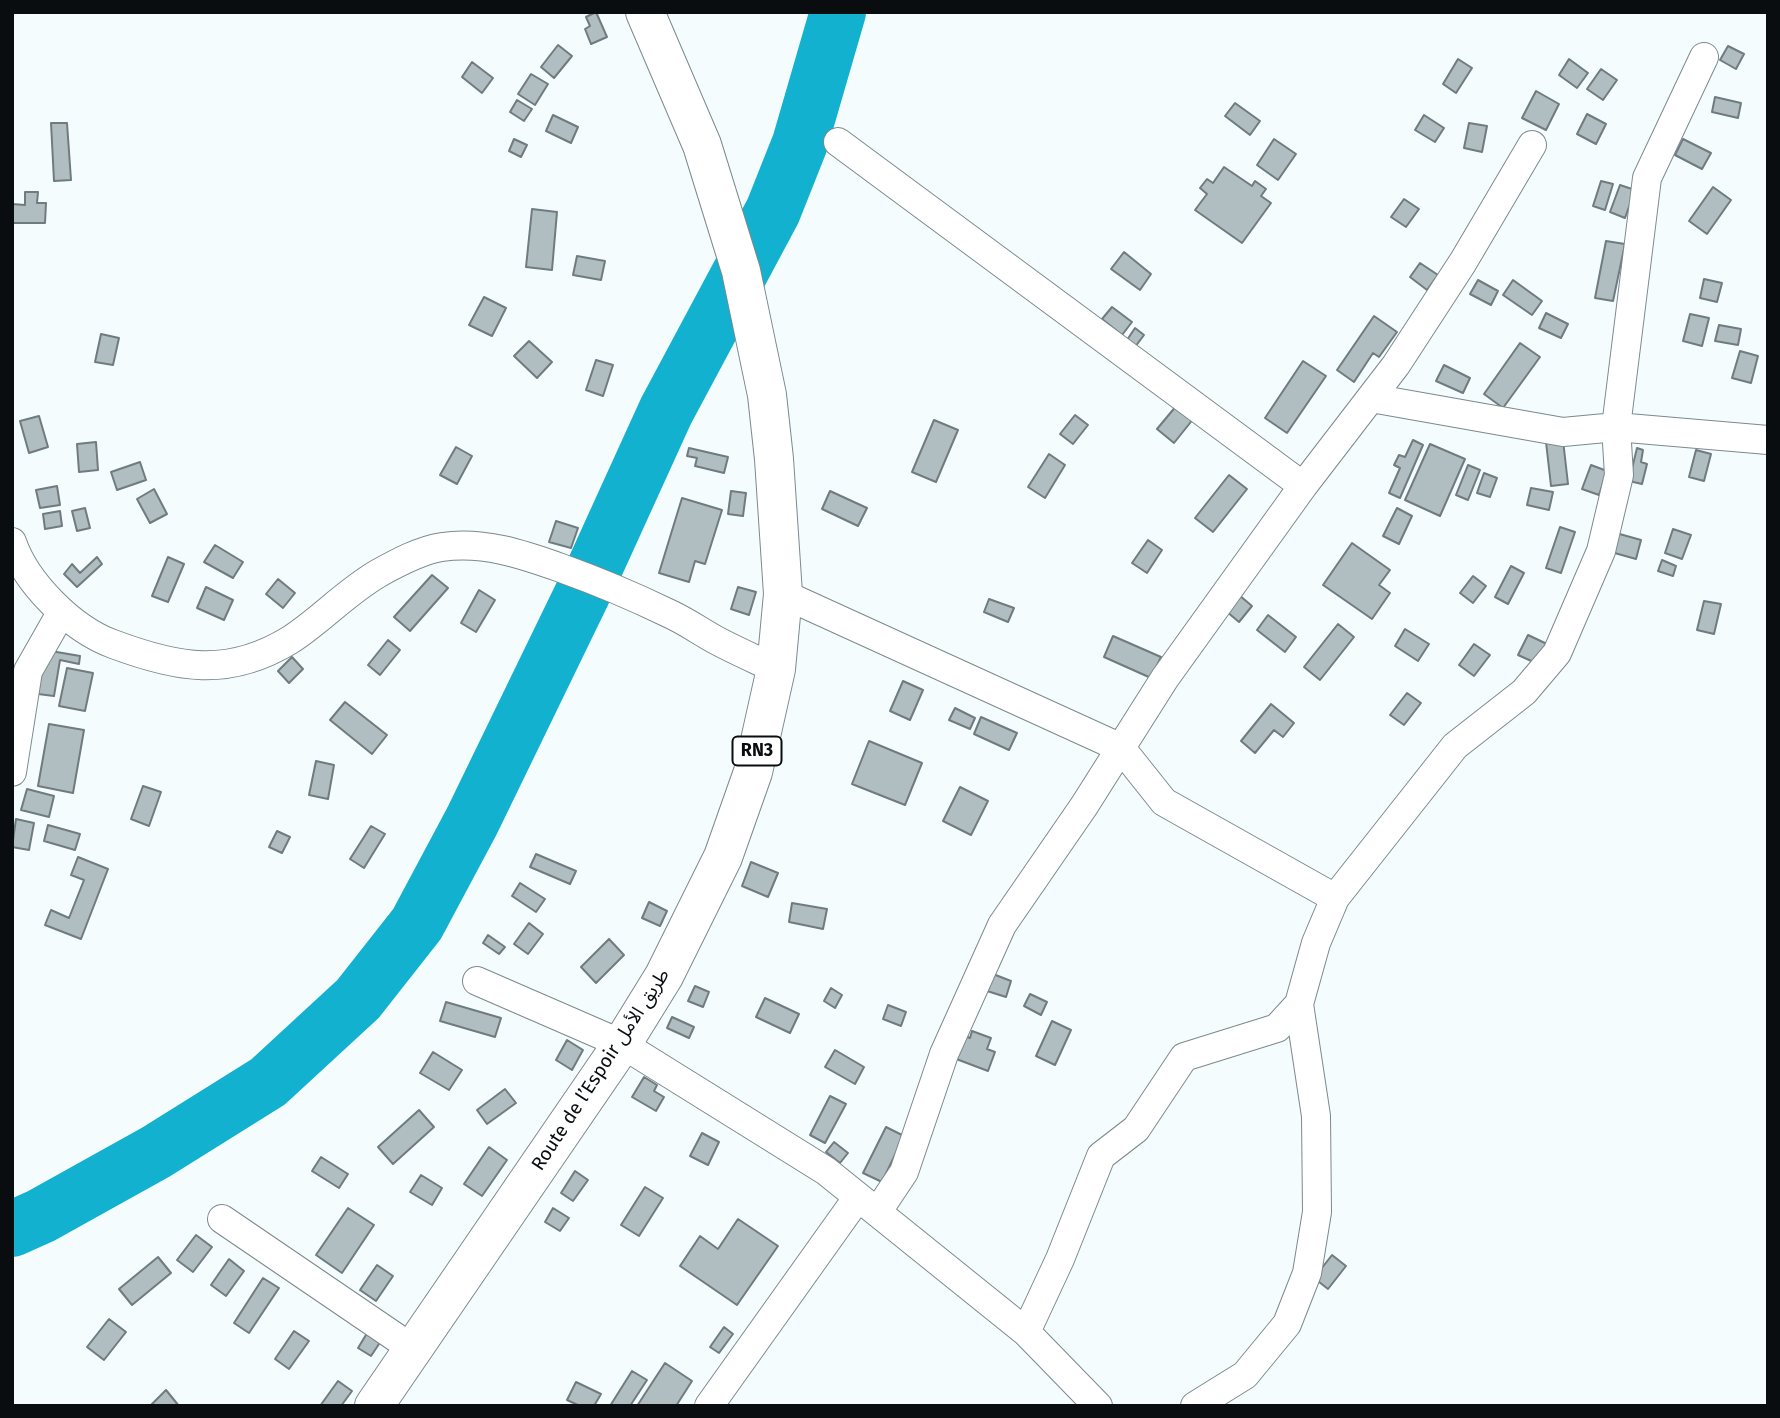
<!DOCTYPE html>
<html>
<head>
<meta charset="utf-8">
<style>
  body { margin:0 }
  #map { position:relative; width:1780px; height:1418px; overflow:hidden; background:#f4fcfe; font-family:"Fira Sans",sans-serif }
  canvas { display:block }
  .frame { position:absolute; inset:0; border:14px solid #090d0f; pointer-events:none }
</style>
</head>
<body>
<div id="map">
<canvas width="1780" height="1418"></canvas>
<div class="frame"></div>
</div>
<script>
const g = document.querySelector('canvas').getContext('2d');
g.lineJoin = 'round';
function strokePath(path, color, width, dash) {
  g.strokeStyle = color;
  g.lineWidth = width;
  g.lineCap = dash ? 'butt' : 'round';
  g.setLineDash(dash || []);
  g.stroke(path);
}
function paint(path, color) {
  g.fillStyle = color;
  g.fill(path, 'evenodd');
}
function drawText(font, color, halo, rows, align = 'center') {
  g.font = font + ' "Fira Sans","Noto Sans Arabic",sans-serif';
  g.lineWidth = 6;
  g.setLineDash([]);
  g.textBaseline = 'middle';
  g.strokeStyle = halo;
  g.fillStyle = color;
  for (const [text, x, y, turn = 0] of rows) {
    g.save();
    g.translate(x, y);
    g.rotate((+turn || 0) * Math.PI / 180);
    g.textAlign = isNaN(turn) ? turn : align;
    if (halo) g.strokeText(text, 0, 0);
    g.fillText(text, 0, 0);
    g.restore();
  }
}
strokePath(new Path2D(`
  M12 1229 41 1216 156 1152 268 1082 358 999 417 924 472 821 590 578 666 411 773 211 800 143 838 12`), '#11b1cf', 56);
const building = new Path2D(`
  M596 12 607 37 591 44 585 29 590 26 586 17Z
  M558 45 572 56 554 78 541 67Z
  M1728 46 1744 54 1736 69 1720 60Z
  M1458 59 1472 68 1456 93 1443 84Z
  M1569 59 1588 73 1577 88 1559 75Z
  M472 62 493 78 482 93 462 77Z
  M1601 69 1617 80 1603 100 1587 89Z
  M531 74 548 84 535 105 518 94Z
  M1536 91 1559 104 1546 130 1522 118Z
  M1715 97 1741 103 1738 118 1712 112Z
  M517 100 532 109 524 121 510 112Z
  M1235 103 1260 121 1250 135 1225 116Z
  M1587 114 1606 124 1596 144 1577 134Z
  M553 115 578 127 571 143 546 131Z
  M1424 115 1444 128 1435 142 1415 130Z
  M51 123H67L71 180 54 181Z
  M1469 123 1487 126 1482 152 1464 148Z
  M514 139 527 145 521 157 509 151Z
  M1274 139 1296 154 1278 180 1257 165Z
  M1683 139 1711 153 1702 169 1675 155Z
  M1224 167 1252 186 1255 181 1266 189 1261 196 1271 203 1242 243 1195 210 1207 194 1200 188 1207 179 1213 183Z
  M1601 181 1613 184 1605 210 1593 206Z
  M1620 185 1635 190 1625 218 1610 212Z
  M1713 187 1731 200 1707 234 1689 221Z
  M25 192H38L37 203H46L45 223H12V204L25 205Z
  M1404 199 1419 209 1406 227 1391 217Z
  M532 209 557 212 552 270 526 267Z
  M1606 241 1625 244 1613 301 1595 298Z
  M1124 252 1151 274 1140 290 1111 269Z
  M577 256 605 261 601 280 573 275Z
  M1420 263 1438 275 1427 290 1410 277Z
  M1704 279 1722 283 1717 302 1700 298Z
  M1478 280 1498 291 1491 305 1470 294Z
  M1513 280 1542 301 1532 315 1503 295Z
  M484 297 506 308 492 336 469 325Z
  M1112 307 1132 322 1122 335 1102 319Z
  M1546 313 1568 324 1561 338 1539 328Z
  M1690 314 1709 318 1702 346 1683 341Z
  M1374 316 1397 332 1379 357 1373 353 1354 382 1337 370Z
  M1719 325 1741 329 1738 345 1715 341Z
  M1135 328 1144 335 1135 347 1127 340Z
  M101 334 119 338 113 365 95 362Z
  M529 341 552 362 537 378 514 356Z
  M1520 343 1540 357 1503 408 1484 394Z
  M1740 351 1758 356 1751 383 1732 378Z
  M596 360 613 365 603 396 586 390Z
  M1303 361 1326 376 1287 433 1265 418Z
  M1444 365 1470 378 1463 393 1436 381Z
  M1177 405 1194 418 1174 443 1157 429Z
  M1075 415 1088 425 1073 444 1060 434Z
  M39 416 48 447 29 453 20 421Z
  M934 420 958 430 936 482 912 472Z
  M1413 440 1423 445 1400 498 1389 493 1400 468 1394 465 1399 455 1405 457Z
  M1563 440 1568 484 1551 486 1546 442Z
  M96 442 98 470 79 472 77 444Z
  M1430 444 1465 459 1440 516 1405 500Z
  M456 447 472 456 457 484 440 475Z
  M689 448 728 457 724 473 695 466 697 458 687 456Z
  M1637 448 1643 450 1641 462 1647 464 1642 484 1629 481Z
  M1696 450 1711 454 1704 481 1689 477Z
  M1049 454 1065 465 1045 498 1028 487Z
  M140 462 146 480 117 490 111 472Z
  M1468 465 1480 470 1468 500 1456 495Z
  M1591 465 1607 471 1599 495 1582 489Z
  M1484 473 1497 478 1490 497 1477 493Z
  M1229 475 1247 489 1213 532 1195 518Z
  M57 486 60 505 40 508 36 490Z
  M1531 488 1553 492 1549 510 1527 505Z
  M154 489 167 514 150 523 137 499Z
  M731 491 746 493 743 516 728 514Z
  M830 491 867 508 858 526 822 509Z
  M682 498 722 510 705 564 695 561 689 582 659 573Z
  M85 508 90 528 77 531 72 511Z
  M1397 508 1412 516 1399 544 1383 536Z
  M60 511 62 526 45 529 43 514Z
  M556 521 578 528 571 548 549 542Z
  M1560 527 1575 532 1561 573 1546 568Z
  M1673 529 1691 535 1682 559 1665 553Z
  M1616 533 1641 540 1636 559 1611 552Z
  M1148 540 1162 550 1147 573 1132 563Z
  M1352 543 1390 570 1379 585 1390 593 1372 619 1323 585Z
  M215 545 243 562 233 578 204 562Z
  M97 557 102 564 77 587 64 574 72 564 80 573Z
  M168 557 184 564 168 602 152 596Z
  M1662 560 1676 566 1673 576 1658 571Z
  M1511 566 1524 573 1508 604 1495 597Z
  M432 575 448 588 410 631 394 617Z
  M1473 576 1486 586 1473 603 1460 593Z
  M278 579 295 593 283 608 266 594Z
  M206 587 233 600 224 620 197 608Z
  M738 587 756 592 749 615 731 609Z
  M479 590 495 600 476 632 461 623Z
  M1239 595 1252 606 1239 622 1226 611Z
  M989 599 1014 608 1008 622 984 612Z
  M1704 601 1721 604 1714 634 1697 630Z
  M1268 615 1296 637 1285 652 1257 630Z
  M1338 624 1354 637 1320 680 1304 667Z
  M1405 629 1429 644 1418 661 1395 646Z
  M1528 635 1547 644 1538 664 1518 655Z
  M1113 636 1161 657 1151 678 1104 657Z
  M388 640 400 650 380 675 368 665Z
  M1474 644 1490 655 1474 676 1459 665Z
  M45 650 80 656 79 664 60 660 54 696 38 694Z
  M292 657 303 669 289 683 278 671Z
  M67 668 93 673 85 711 59 706Z
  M903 681 923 690 910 720 890 711Z
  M1407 693 1421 703 1404 725 1390 715Z
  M345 702 387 735 372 754 330 720Z
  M1271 704 1294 723 1283 737 1274 730 1255 753 1241 741Z
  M955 708 975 718 970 729 949 720Z
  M981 717 1017 733 1009 750 974 734Z
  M49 724 84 730 73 793 38 786Z
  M869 741 922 763 905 805 852 784Z
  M316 761 334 765 328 799 309 795Z
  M143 786 161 792 149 826 131 819Z
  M960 787 988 801 971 835 943 821Z
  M27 789 54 796 49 817 21 810Z
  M16 819 34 823 29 850 12 847Z
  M48 825 80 834 75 850 44 841Z
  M371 826 385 834 364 868 350 859Z
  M277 831 290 837 282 853 269 847Z
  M536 854 576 871 570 884 530 867Z
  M78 857 108 869 81 939 45 925 51 910 69 918 84 880 71 875Z
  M751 862 778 873 768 897 742 886Z
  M520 883 545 899 536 912 512 896Z
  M649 902 667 911 660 926 642 918Z
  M792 903 827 909 823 929 789 922Z
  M529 923 543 934 528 954 514 944Z
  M488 935 505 947 499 954 483 943Z
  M609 939 624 955 596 983 581 967Z
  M993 974 1011 981 1006 997 987 991Z
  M695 986 709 992 703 1007 688 1001Z
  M831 988 842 995 835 1008 824 1001Z
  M1030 994 1047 1002 1041 1015 1024 1006Z
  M765 998 799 1014 790 1033 756 1017Z
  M446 1002 501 1018 495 1037 440 1021Z
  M888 1005 906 1012 901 1026 883 1019Z
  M672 1017 694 1027 689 1038 667 1028Z
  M1052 1021 1071 1030 1055 1065 1036 1056Z
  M972 1031 991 1038 987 1049 995 1052 988 1071 951 1057 960 1034 970 1038Z
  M567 1040 583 1050 572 1070 556 1060Z
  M835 1050 864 1067 855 1084 825 1067Z
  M433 1052 462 1070 449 1090 420 1073Z
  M644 1077 657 1085 654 1091 664 1097 656 1111 632 1097Z
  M505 1089 516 1103 487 1124 477 1110Z
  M830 1096 846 1104 825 1143 810 1135Z
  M419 1110 434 1127 393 1164 378 1147Z
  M886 1127 904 1136 882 1182 863 1173Z
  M702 1133 719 1142 708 1165 690 1156Z
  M834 1142 848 1153 840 1163 826 1152Z
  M489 1147 507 1160 482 1196 464 1184Z
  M321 1157 348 1174 339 1188 312 1171Z
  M575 1171 588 1180 573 1201 561 1193Z
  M421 1175 442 1188 432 1205 410 1192Z
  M645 1187 663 1198 639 1236 621 1225Z
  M348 1208 374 1225 342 1273 316 1255Z
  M553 1208 569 1218 560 1231 545 1222Z
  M738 1219 778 1246 737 1305 680 1266 700 1236 718 1249Z
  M196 1235 212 1247 193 1272 177 1260Z
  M1332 1255 1346 1266 1328 1289 1314 1278Z
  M158 1257 171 1273 132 1305 119 1289Z
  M229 1259 244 1271 226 1296 211 1285Z
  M377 1265 393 1276 376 1301 360 1290Z
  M263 1278 279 1288 249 1333 234 1323Z
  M109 1319 126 1332 104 1360 87 1347Z
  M724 1327 733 1334 719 1353 710 1347Z
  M369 1330 383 1338 371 1356 358 1348Z
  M294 1331 309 1341 289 1369 275 1359Z
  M665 1363 692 1381 676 1406H637Z
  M632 1371 647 1380 630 1406H610Z
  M338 1381 352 1391 341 1406H320Z
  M576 1382 601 1394 594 1406H580L567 1400Z
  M166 1390 179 1406H150Z`);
paint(building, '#b1bec1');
strokePath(building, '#6f7b7f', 2);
const minor = new Path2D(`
  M838 142 1303 486
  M1371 398 1563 432 1616 427 1768 440
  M12 542C26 583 72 629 113 644 177 668 228 678 290 640 321 620 346 592 379 573 397 563 421 550 442 547 483 541 522 554 561 568 597 581 633 596 668 613 684 620 698 630 714 639 734 650 755 659 776 669
  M783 594 1121 748 1164 802 1335 898
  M12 772 28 671 61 613
  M477 981 622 1044 826 1171 1026 1332 1098 1406
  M878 1211 904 1172 944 1054 1002 925 1084 806 1165 678 1303 486 1396 365 1463 262 1532 145
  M222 1219 413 1349
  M1026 1332 1060 1259 1101 1156 1136 1129 1184 1057 1277 1028 1299 1004 1316 943 1335 898 1455 746 1524 692 1557 653 1601 551 1619 475 1616 427 1647 178 1704 57
  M709 1406 858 1197
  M1195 1406 1245 1375 1287 1324 1307 1273 1317 1212 1316 1116 1299 1004`);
const trunk = new Path2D(`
  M374 1406 622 1044 664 976 723 857 753 772 776 669 783 594 774 459 767 395 741 271 702 145 645 12`);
strokePath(minor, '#7d898d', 30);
strokePath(trunk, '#7d898d', 40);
strokePath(minor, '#fff', 28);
strokePath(trunk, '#fff', 38);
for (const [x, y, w] of [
  [757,751,49]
]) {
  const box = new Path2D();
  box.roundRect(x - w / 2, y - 14.5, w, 29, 5);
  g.fillStyle = '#fff';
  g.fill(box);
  strokePath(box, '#090d0f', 2);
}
drawText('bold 18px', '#090d0f', null, [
  ["RN3",757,751]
]);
drawText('19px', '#090d0f', '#fff', [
  ["Route de l’Espoir طريق الأمل",601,1070,-57]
]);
</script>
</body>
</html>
